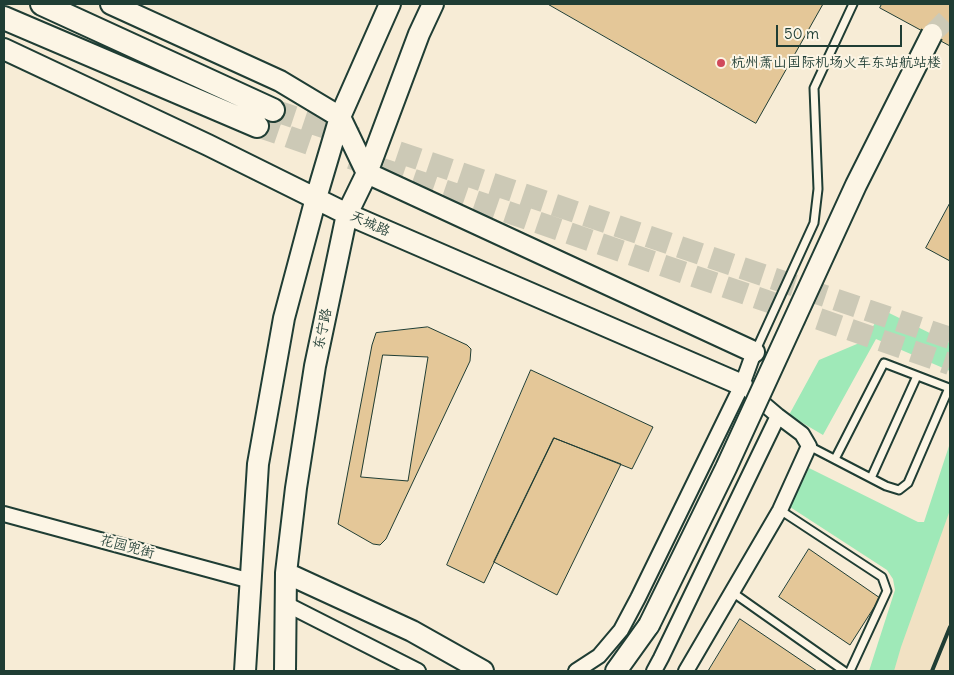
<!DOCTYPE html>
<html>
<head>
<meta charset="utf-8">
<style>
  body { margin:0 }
  #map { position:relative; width:954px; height:675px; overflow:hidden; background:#f7ecd6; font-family:Delius,sans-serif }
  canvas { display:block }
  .frame { position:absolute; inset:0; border:5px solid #1f3d34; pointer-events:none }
  .scale { position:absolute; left:776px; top:25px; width:126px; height:22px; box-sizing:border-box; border:2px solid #1f3d34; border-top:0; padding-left:6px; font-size:15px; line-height:18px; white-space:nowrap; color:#1f3d34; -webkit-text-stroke:4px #fcf5e5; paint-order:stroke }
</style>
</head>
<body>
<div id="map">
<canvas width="954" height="675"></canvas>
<div class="frame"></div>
<div class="scale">50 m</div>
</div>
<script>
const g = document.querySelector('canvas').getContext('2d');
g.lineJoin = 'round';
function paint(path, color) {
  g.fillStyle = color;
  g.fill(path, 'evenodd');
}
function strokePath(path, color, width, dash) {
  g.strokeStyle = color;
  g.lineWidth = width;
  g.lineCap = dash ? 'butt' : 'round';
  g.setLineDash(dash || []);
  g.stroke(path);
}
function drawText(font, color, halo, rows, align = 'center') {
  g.font = font + ' Delius,"LXGW WenKai TC",sans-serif';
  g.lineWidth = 4;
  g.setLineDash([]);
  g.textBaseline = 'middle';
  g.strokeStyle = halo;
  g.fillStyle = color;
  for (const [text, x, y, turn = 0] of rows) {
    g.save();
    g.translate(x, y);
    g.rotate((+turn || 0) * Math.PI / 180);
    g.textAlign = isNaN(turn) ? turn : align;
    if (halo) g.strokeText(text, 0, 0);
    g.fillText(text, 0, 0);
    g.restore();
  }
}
paint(new Path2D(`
  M950 477V671H870Z`), '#f1e1c3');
paint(new Path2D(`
  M883 310 950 343V371L876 339 823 435 789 415 819 360 864 341Z
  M950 443V510L901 647 894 671H869L895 590 893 579 887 570 790 507 809 468 918 522H924Z`), '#9fe9b8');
const building = new Path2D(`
  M548 4H823L756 123Z
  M882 4H950V46L880 8Z
  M950 203V261L926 248Z
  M428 327 467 345 471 349 470 361 386 539 380 545 373 544 338 524 372 345 376 333Z
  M383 355 428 357 408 481 361 477Z
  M531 370 653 427 632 469 554 438 484 583 447 565Z
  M554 438 621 464 557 595 494 562Z
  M809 549 880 598 850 645 779 597Z
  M740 619 817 671H711L709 670Z`);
paint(building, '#e4c798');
strokePath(building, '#1f3d34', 1);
strokePath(new Path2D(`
  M932 34 950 16`), '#ccc9b6', 20, [20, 10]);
strokePath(new Path2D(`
  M273 110 950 338
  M257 126 950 364`), '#ccc9b6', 22, [22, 11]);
const service = new Path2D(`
  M756 350 814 223 818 189 814 88 853 4
  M809 446 886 486 899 490 908 483 949 388 884 363 835 459
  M871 478 917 376
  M780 510 882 577 887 591 850 671
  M732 592 844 671`);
const minor = new Path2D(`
  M4 514 251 581
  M286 604 418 671
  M576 671 599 656 621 630 638 598 742 385 754 352
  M654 671 661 658 778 416
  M686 671 780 510 809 446 802 434 778 416 751 393`);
const secondary = new Path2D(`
  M111 4 280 81 340 117 367 173 754 352
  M4 49 208 145 347 214 742 385
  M286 573 412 631 483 671
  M245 671 258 464 284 318 316 198 340 117 390 4
  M285 671 286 573 296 488 315 366 347 214 367 173 419 34 433 4
  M616 671 649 625`);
const primary = new Path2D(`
  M42 4 273 110
  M4 18 257 126`);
strokePath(service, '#1f3d34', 11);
strokePath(minor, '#1f3d34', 18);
strokePath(secondary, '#1f3d34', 24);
strokePath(primary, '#1f3d34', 26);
strokePath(service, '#fcf5e5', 7);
strokePath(minor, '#fcf5e5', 14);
strokePath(secondary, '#fcf5e5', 20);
strokePath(primary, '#fcf5e5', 22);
strokePath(new Path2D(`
  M932 671 950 627`), '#1f3d34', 4);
const secondaryBridge = new Path2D(`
  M649 625 726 468 856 185 932 34`);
strokePath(secondaryBridge, '#1f3d34', 24, []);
strokePath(secondaryBridge, '#fcf5e5', 20);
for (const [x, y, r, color] of [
  [721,63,5,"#d1495b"]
]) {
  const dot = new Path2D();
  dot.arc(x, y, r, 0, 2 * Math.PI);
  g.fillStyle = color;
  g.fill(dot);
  strokePath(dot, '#fcf5e5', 2);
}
drawText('14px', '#1f3d34', '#fcf5e5', [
  ["杭州萧山国际机场火车东站航站楼",731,63]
], 'left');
drawText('14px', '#1f3d34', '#fcf5e5', [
  ["天城路",370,224,24],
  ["东宁路",323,329,-78],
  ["花园兜街",127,547,15]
]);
</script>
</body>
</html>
